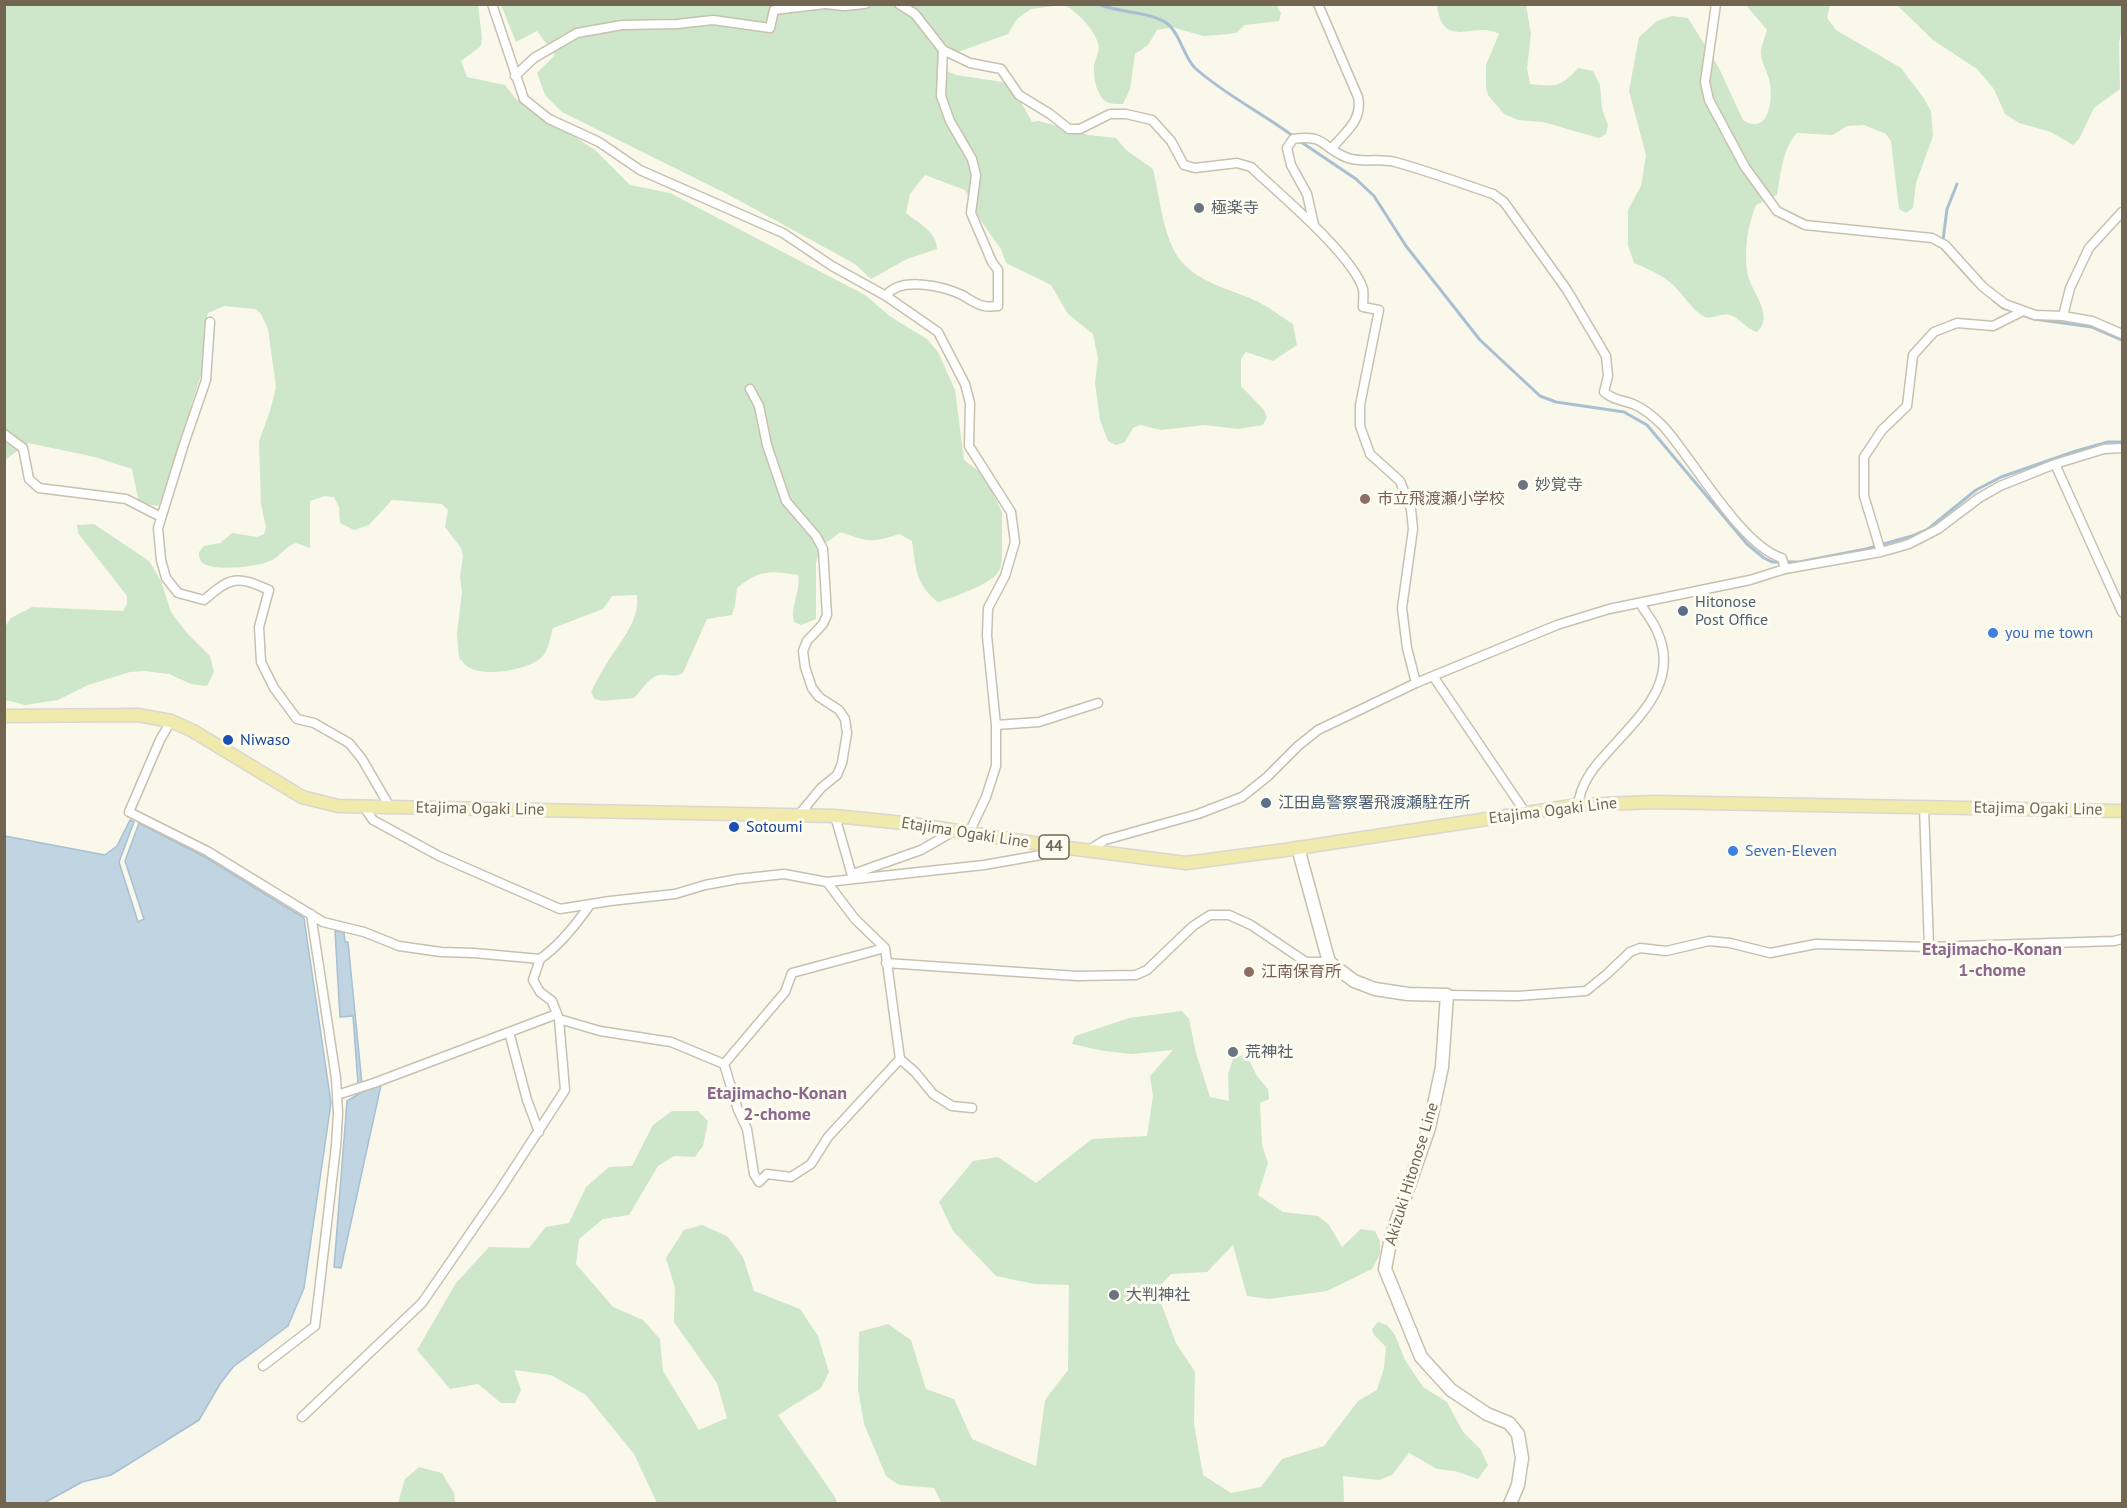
<!DOCTYPE html>
<html>
<head>
<meta charset="utf-8">
<style>
  body { margin:0 }
  #map { position:relative; width:2127px; height:1508px; overflow:hidden; background:#faf8eb; font-family:"PT Sans",sans-serif }
  canvas { display:block }
  .frame { position:absolute; inset:0; border:6px solid #726651; pointer-events:none }
</style>
</head>
<body>
<div id="map">
<canvas width="2127" height="1508"></canvas>
<div class="frame"></div>
</div>
<script>
const g = document.querySelector('canvas').getContext('2d');
g.lineJoin = 'round';
function paint(path, color) {
  g.fillStyle = color;
  g.fill(path, 'evenodd');
}
function strokePath(path, color, width, dash) {
  g.strokeStyle = color;
  g.lineWidth = width;
  g.lineCap = dash ? 'butt' : 'round';
  g.setLineDash(dash || []);
  g.stroke(path);
}
function drawText(font, color, halo, rows, align = 'center') {
  g.font = font + ' "PT Sans","Noto Sans JP",sans-serif';
  g.lineWidth = 6;
  g.setLineDash([]);
  g.textBaseline = 'middle';
  g.strokeStyle = halo;
  g.fillStyle = color;
  for (const [text, x, y, turn = 0] of rows) {
    g.save();
    g.translate(x, y);
    g.rotate((+turn || 0) * Math.PI / 180);
    g.textAlign = isNaN(turn) ? turn : align;
    if (halo) g.strokeText(text, 0, 0);
    g.fillText(text, 0, 0);
    g.restore();
  }
}
paint(new Path2D(`
  M1276 4 1281 13 1279 21 1245 25 1236 33 1219 35 1203 36 1172 27 1157 30 1148 45 1135 54 1130 89 1123 104C1119 104 1113 104 1109 103 1097 99 1093 77 1094 66 1095 58 1101 51 1098 43 1094 29 1077 12 1065 5Z
  M5 5H478L482 38 481 46 461 61 467 77 505 85 515 98 595 150 630 185 670 193 865 295 891 317 927 339 938 352 955 390 964 460 984 475 1002 512V561C1001 566 1000 571 996 575 987 585 952 598 938 602 915 584 916 568 912 541L899 534C872 543 868 542 841 532L821 546 816 563V619L801 625 794 622C790 606 801 591 798 575 769 571 761 569 737 588L735 605 732 615 707 619 683 673C674 678 669 674 659 675 649 677 641 691 634 698L602 701 595 699 591 692C596 682 601 672 607 663 620 642 640 621 637 595L612 596 603 609 553 628C550 637 549 651 541 658 527 670 486 677 470 668 466 666 462 661 459 658L457 634 462 592 460 577 463 556 461 548 445 527 448 510 442 504 392 500 369 525 354 530 340 523 339 507 334 497 325 496 310 501V548L296 543C285 546 280 557 270 561 257 567 216 571 204 564 199 561 199 556 199 552L204 546 220 543 232 533 257 537 264 534 266 527 261 504 259 441 270 411 276 387 268 329 261 314 255 309 224 306 208 313 204 328 202 372 159 506 139 503 132 469 95 457 28 443 5 460Z
  M501 5H1062L1031 9 1017 19 1008 34 947 56 940 61V68L956 75 1003 82 1016 93 1032 122 1039 121 1089 135 1116 138 1126 150 1153 169C1160 197 1163 239 1181 261 1199 283 1230 289 1254 300 1268 306 1280 316 1293 324L1297 345 1273 361 1246 352 1241 359V386L1264 410 1267 417 1263 425 1238 429 1205 425 1161 430 1140 425 1133 428 1125 442 1116 445 1108 441 1100 420 1095 383 1098 358 1093 334 1068 314 1051 285 1006 263 1001 249 981 221 965 190 925 175 910 194 906 213C918 223 937 232 937 249L907 259 871 279 855 264 729 195 562 112 545 95 537 73 555 55 537 31 516 42Z
  M1437 5H1526L1531 34 1527 68 1530 84C1554 87 1562 87 1578 68L1593 71 1600 85 1602 109 1608 125 1606 134 1599 138 1543 122 1518 120 1504 114 1488 95 1486 87V65L1499 34C1474 20 1443 52 1437 5Z
  M1746 5H1830L1827 18 1836 30 1901 68 1923 97 1931 111 1933 136 1916 183 1913 208 1906 213 1899 209 1891 141 1886 134 1864 125 1847 126 1833 135 1797 133C1782 149 1781 174 1777 195L1756 205C1748 225 1744 248 1747 271 1749 290 1776 315 1757 332 1746 329 1740 318 1730 315 1721 312 1712 321 1703 316 1692 310 1684 295 1674 286 1663 275 1648 269 1634 263L1628 245V210L1641 186 1646 155 1629 91 1639 37 1657 21 1672 16 1688 18 1718 66 1743 120C1768 136 1773 102 1770 84 1769 74 1761 63 1761 53 1761 46 1765 37 1767 30Z
  M1897 5H2122V26L2119 43 2120 89 2094 108 2079 139 2073 145 2051 132 2019 123 2005 114 1994 89 1977 69 1933 40Z
  M94 524 149 561 161 581 171 612 186 632 210 656 214 672 207 686 191 684 169 674 145 671 130 672 88 685 58 700 25 705 5 700V627L11 618 32 607 123 611 127 604V596L78 533 77 525Z
  M1182 1011 1189 1019 1196 1053 1210 1097 1229 1101 1228 1074 1233 1059 1246 1054 1257 1076 1268 1089 1269 1099 1260 1103 1262 1145 1268 1163 1258 1195 1283 1212 1318 1216 1329 1225 1342 1247 1361 1229 1375 1231 1380 1241V1254L1372 1269 1327 1291 1269 1299 1247 1296 1233 1245 1207 1272 1171 1274 1156 1290 1176 1343 1195 1372 1194 1424 1203 1475 1231 1493 1261 1487 1282 1459 1324 1446 1358 1401 1377 1390 1384 1368 1386 1347 1374 1335 1372 1329 1378 1322 1387 1325 1395 1335 1405 1360 1423 1387 1447 1402 1463 1432 1481 1450 1488 1465 1478 1479 1455 1471 1437 1469 1409 1453 1392 1475 1379 1480 1343 1476 1344 1503 942 1504 934 1488 899 1485 886 1476 864 1424 858 1389 859 1332 888 1324 911 1340 926 1389 954 1399 972 1439 1036 1466 1045 1400 1068 1370 1069 1285 1034 1284 996 1276 953 1231 939 1202 973 1161 998 1157 1036 1183 1092 1139 1147 1136 1153 1096 1150 1076 1173 1050 1132 1054 1104 1051 1072 1044 1075 1036 1129 1018Z
  M672 1111H698L708 1121 703 1146 695 1157 674 1156 658 1166 629 1215 603 1219 579 1239 576 1264 613 1307 643 1320 660 1339 663 1371 699 1430 727 1418 717 1383 674 1322 675 1288 666 1258 684 1230 702 1225 727 1236 743 1257 754 1291 800 1309 818 1336 829 1372 821 1388 778 1415 835 1497 837 1503H657L634 1454 586 1395 551 1375 514 1370 521 1390 515 1403H501L478 1384 450 1389 417 1350 456 1283 489 1247 529 1248 546 1227 569 1223 586 1187 609 1167 632 1166 653 1125Z
  M419 1467 442 1473 454 1493 455 1503H398L405 1479Z`), '#cee6ca');
const water = new Path2D(`
  M130 820 134 822 119 862 138 922 144 919 125 861 139 823 205 857 304 918 331 1103 304 1288 288 1326 233 1367 220 1384 199 1420 111 1475 82 1482 44 1503H5V836L105 855 117 846Z
  M335 931 344 932 345 942H348L362 1084H358L353 1016 340 1017Z
  M381 1085 341 1268 334 1267 347 1101 372 1086Z`);
paint(water, '#c1d4e2');
strokePath(water, '#a8c0d2', 1.5);
strokePath(new Path2D(`
  M1098 4C1119 13 1146 11 1165 22 1180 32 1183 56 1195 68 1225 95 1261 112 1293 136
  M1298 140 1356 179 1374 196 1406 246 1480 340 1540 396 1556 402 1624 412 1647 425 1747 544 1764 558 1772 562H1799L1866 549 1912 536 1928 529 1976 490 2001 477 2076 451 2108 442H2122
  M1957 184 1947 209 1942 248 1972 281
  M1993 300 2003 308 2016 312
  M2022 315 2034 319 2092 327 2122 340`), '#a8c0d2', 3);
const street = new Path2D(`
  M492 4 524 99 549 119 599 142 640 170 783 233 832 266 886 296 938 332 965 384 970 403 969 446 1011 512 1015 542 1005 576 988 608 987 636 996 725V766L986 797 969 833
  M826 4 844 6 865 4
  M899 4 915 14 943 50 970 63 1001 69 1019 95 1050 114 1069 129H1080L1110 114H1126L1152 120 1171 141 1184 165 1195 168 1237 163 1251 167C1279 194 1352 254 1363 289 1364 294 1363 301 1363 307L1379 310 1360 405V426L1370 454 1400 481 1411 509 1413 529 1402 608 1407 648 1416 683
  M1318 4 1358 97C1363 121 1345 132 1331 149
  M1716 4 1705 82 1709 100 1745 167 1777 211 1805 225 1932 238 1945 245 1983 287 2005 304 2035 315 2063 316 2092 321 2122 334
  M515 76 534 58 577 33 622 25 677 24 713 20 770 28 774 10 825 4
  M1314 225 1307 194 1291 165 1287 148 1293 139C1327 134 1321 148 1348 158 1363 163 1379 158 1395 162 1428 171 1460 183 1493 194L1504 202 1567 290 1606 356 1608 376 1604 392C1613 400 1622 400 1633 404 1643 408 1656 419 1663 426 1693 459 1741 546 1782 558L1785 569
  M886 296C900 276 943 286 962 295 969 299 977 305 984 306 988 307 994 306 998 306V270L992 262 971 213 976 175 972 159 950 121 941 96 943 50
  M2063 316 2070 288 2089 248 2122 212
  M210 322 206 380 184 444 158 528 161 560 166 578 178 593 204 600C231 577 236 575 269 590L259 627 261 662 274 688 297 719 314 723 349 743 362 759 390 807
  M750 389 759 406 767 445 786 501 816 536 823 549 827 615 823 624 807 641 803 651 805 667 812 688 819 697 839 710 845 719 847 733 842 763 837 775 821 788 798 816
  M4 434 23 448 29 479 39 488 126 499 161 517
  M2055 464 2122 612
  M1881 552 1864 496V457L1882 430 1907 406 1913 355 1934 332 1957 323 1993 326 2023 311
  M1433 676 1525 812
  M171 721 160 740 129 812 207 851 323 922 364 932 399 946 441 952 474 953 540 959 533 980 540 992 552 1001 559 1019 565 1090 500 1190 422 1303 302 1417
  M996 725 1039 722 1098 703
  M1578 805C1581 784 1592 769 1606 754 1637 718 1681 683 1657 631 1653 621 1645 612 1640 603
  M364 807 373 820 439 856 560 909 610 901 675 894 705 885 738 879 784 874 827 882 984 865 1041 855 1053 846
  M1924 807 1929 947
  M835 816 853 879
  M1089 850 1105 840 1198 814 1242 797 1267 777 1298 746 1318 730 1416 683 1557 625 1609 609 1750 580 1785 569 1881 552 1909 544 1938 529 1979 498 2000 486 2055 464 2104 449 2122 448
  M853 874 921 850 954 831
  M540 959C560 945 575 926 589 906
  M886 963 1077 976 1136 975 1147 970 1193 926 1210 915H1229L1251 925 1306 962H1329
  M1447 995 1517 996 1586 991 1607 974 1630 952 1640 948 1666 951 1709 941 1730 943 1770 953 1816 944 1929 947 2114 941 2122 939
  M559 1019 600 1031 671 1042 724 1064 738 1110 747 1129 754 1174 759 1182 767 1174 791 1177 811 1164 828 1137 900 1059 885 948 855 919 827 882
  M509 1032 527 1100 539 1132
  M900 1059 915 1072 933 1094 952 1106 972 1108
  M724 1064 785 992 792 973 885 948
  M337 1095 374 1083 557 1014
  M263 1366 315 1326 336 1146 338 1113 336 1078 311 914`);
const secondary = new Path2D(`
  M1298 848 1329 962 1354 981 1375 989 1408 994 1447 995 1442 1067 1429 1128 1391 1237 1385 1269 1421 1357 1451 1390 1487 1414 1509 1423 1518 1434 1522 1458 1518 1485 1510 1504`);
const primary = new Path2D(`
  M4 716 138 715 171 721 193 731 302 797 338 806 835 816 913 824 1053 846 1186 863 1285 850 1578 805 1654 802 2122 811`);
strokePath(street, '#c8c1af', 11);
strokePath(secondary, '#c9c0ab', 15);
strokePath(primary, '#dad7d2', 15);
strokePath(street, '#fff', 8);
strokePath(secondary, '#fff', 12);
strokePath(primary, '#f0eaac', 12);
for (const [x, y, r, color] of [
  [1199,208,6,"#6b7280"],
  [1523,485,6,"#6b7280"],
  [1365,499,6,"#8d6e63"],
  [1683,611,6,"#5c6f8a"],
  [1993,633,6,"#3f7fe0"],
  [228,740,6,"#1a4fb4"],
  [1266,803,6,"#5c6f8a"],
  [734,827,6,"#1a4fb4"],
  [1733,851,6,"#3f7fe0"],
  [1249,972,6,"#8d6e63"],
  [1233,1052,6,"#6b7280"],
  [1114,1295,6,"#6b7280"]
]) {
  const dot = new Path2D();
  dot.arc(x, y, r, 0, 2 * Math.PI);
  g.fillStyle = color;
  g.fill(dot);
  strokePath(dot, '#fdfcf1', 2);
}
for (const [x, y, w] of [
  [1054,847,30]
]) {
  const box = new Path2D();
  box.roundRect(x - w / 2, y - 12, w, 24, 4.5);
  g.fillStyle = '#fdfcf1';
  g.fill(box);
  strokePath(box, '#726651', 1.5);
}
drawText('bold 15px', '#726651', null, [
  ["44",1054,847]
]);
drawText('16px', '#5b616d', '#fdfcf1', [
  ["極楽寺",1211,208],
  ["妙覚寺",1535,485],
  ["荒神社",1245,1052],
  ["大判神社",1126,1295]
], 'left');
drawText('16px', '#785e54', '#fdfcf1', [
  ["市立飛渡瀬小学校",1377,499],
  ["江南保育所",1261,972]
], 'left');
drawText('16px', '#4e5e75', '#fdfcf1', [
  ["Hitonose",1695,602],
  ["Post Office",1695,620],
  ["江田島警察署飛渡瀬駐在所",1278,803]
], 'left');
drawText('16px', '#366cbe', '#fdfcf1', [
  ["you me town",2005,633],
  ["Seven-Eleven",1745,851]
], 'left');
drawText('16px', '#164399', '#fdfcf1', [
  ["Niwaso",240,740],
  ["Sotoumi",746,827]
], 'left');
drawText('16px', '#726651', '#fdfcf1', [
  ["Etajima Ogaki Line",480,809,1],
  ["Etajima Ogaki Line",2038,809,1],
  ["Etajima Ogaki Line",1553,811,-7],
  ["Etajima Ogaki Line",965,833,9],
  ["Akizuki Hitonose Line",1412,1174,-73]
]);
drawText('bold 18px', '#8c688d', '#fdfcf1', [
  ["Etajimacho-Konan",1992,950],
  ["1-chome",1992,971],
  ["Etajimacho-Konan",777,1094],
  ["2-chome",777,1115]
]);
</script>
</body>
</html>
